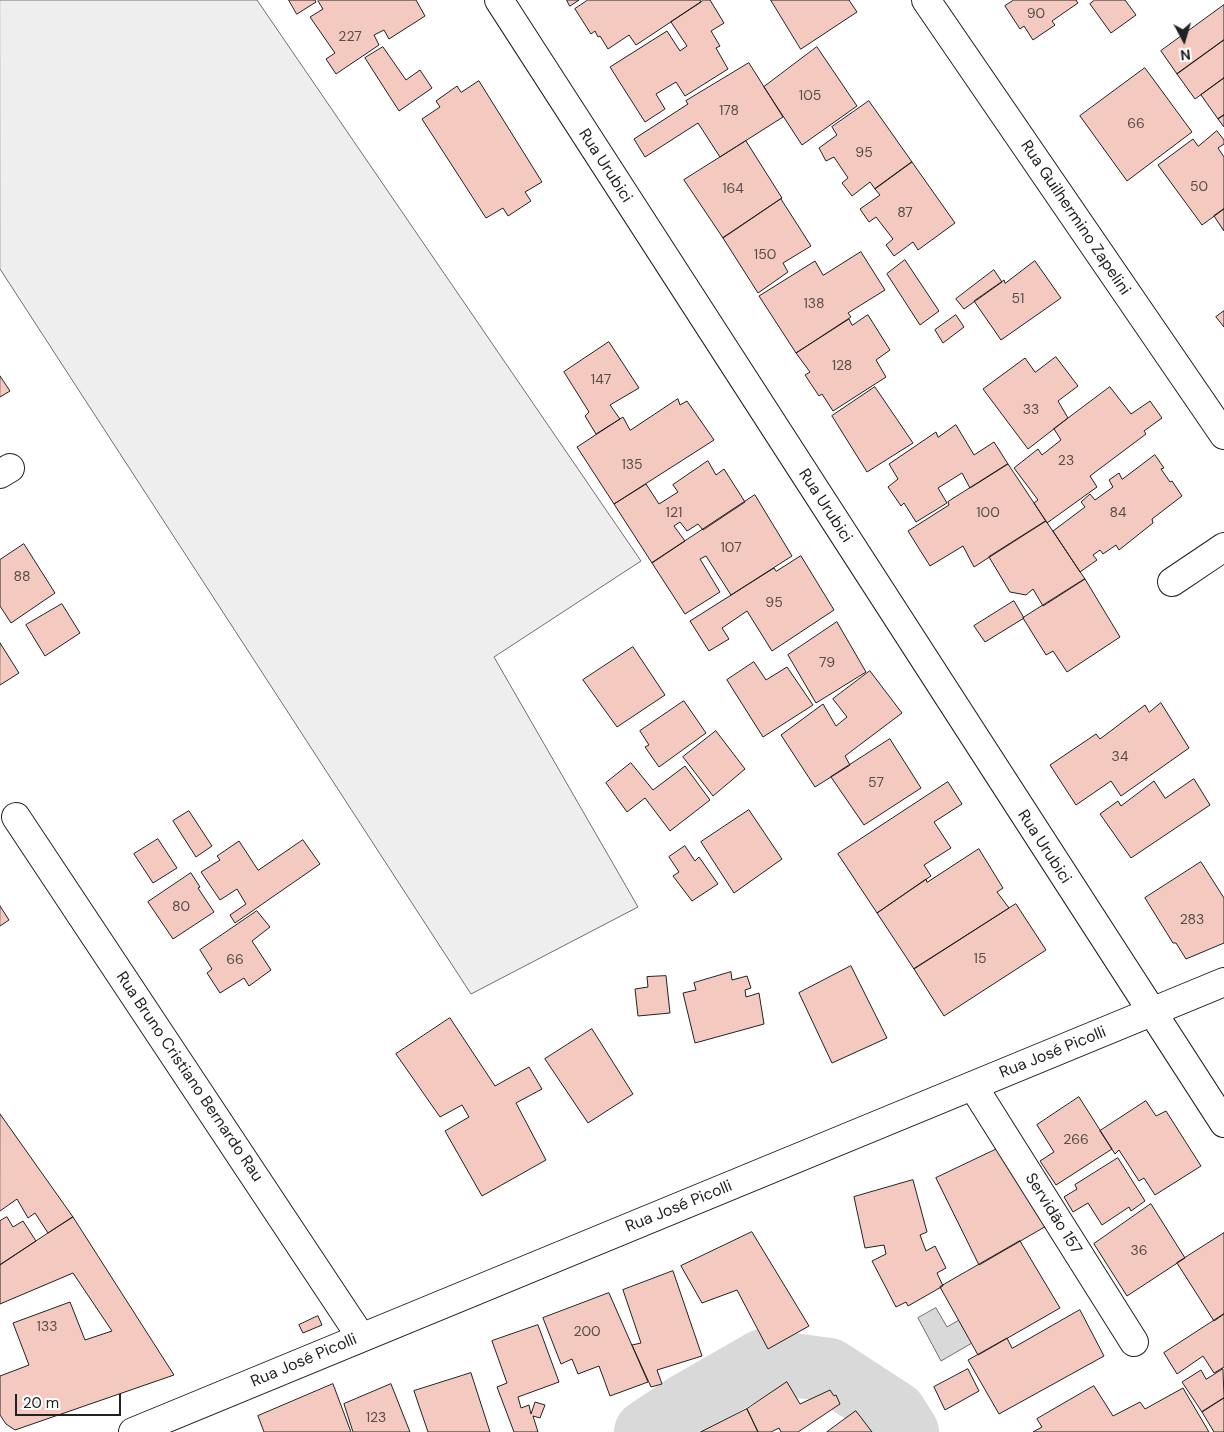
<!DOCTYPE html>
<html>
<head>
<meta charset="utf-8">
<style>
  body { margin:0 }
  #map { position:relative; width:1224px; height:1432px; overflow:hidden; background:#fff; font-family:"DM Sans",sans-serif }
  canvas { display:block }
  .north { position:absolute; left:1159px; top:15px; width:50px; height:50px; -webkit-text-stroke:4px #fff; paint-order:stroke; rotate:174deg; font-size:14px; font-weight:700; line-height:20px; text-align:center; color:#222 }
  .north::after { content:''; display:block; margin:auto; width:18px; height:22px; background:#222; clip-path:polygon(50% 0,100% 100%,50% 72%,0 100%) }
  .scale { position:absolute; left:15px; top:1394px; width:106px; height:22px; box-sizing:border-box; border:2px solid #222; border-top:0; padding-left:6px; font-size:15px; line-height:18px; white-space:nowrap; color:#222; -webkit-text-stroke:4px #fff; paint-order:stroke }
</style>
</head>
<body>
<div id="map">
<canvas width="1224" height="1432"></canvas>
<div class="north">N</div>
<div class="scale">20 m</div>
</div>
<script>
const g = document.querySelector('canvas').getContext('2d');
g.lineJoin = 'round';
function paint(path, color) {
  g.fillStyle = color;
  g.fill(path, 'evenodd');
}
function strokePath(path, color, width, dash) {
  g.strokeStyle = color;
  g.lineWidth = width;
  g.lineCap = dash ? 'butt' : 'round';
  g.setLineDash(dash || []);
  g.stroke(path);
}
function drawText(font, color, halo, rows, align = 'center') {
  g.font = font + ' "DM Sans",sans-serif';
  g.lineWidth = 4;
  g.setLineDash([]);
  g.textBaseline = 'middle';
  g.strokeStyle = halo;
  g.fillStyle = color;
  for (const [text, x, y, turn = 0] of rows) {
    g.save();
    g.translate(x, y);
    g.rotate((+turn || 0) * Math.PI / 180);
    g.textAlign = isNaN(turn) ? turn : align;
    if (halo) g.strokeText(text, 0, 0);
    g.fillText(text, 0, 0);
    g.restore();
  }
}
const green = new Path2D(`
  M0 0H257L641 561 494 657 638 907 471 994 0 269Z`);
paint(green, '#eee');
strokePath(green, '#6f6f6f', 1);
const water = new Path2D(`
  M936 1308 947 1327 959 1320 972 1343 941 1361 918 1318Z`);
paint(water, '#d9d9d9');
strokePath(water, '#6f6f6f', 1);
strokePath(new Path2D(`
  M646 1432 688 1404 763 1361 829 1370 895 1413 907 1432`), '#d9d9d9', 64);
const building = new Path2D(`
  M289 0H315L316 2 297 14Z
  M319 0H416L425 16 389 39 384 30 374 35 379 45 336 74 326 59 335 53 310 17 323 9 318 1Z
  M567 0H579L570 6Z
  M588 0H700L701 2 636 45 629 35 608 49 600 36 598 37 595 31 591 34 575 9Z
  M704 0H710L724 23 711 31 720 46 716 48 728 69 685 96 676 82 656 94 665 109 645 122 610 67 667 31 680 51 687 46 671 22Z
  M771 0H849L857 12 801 49Z
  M1014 0H1076L1078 3 1052 21 1055 25 1033 40 1024 26 1020 29 1005 6Z
  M1095 0H1125L1136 15 1111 33 1090 4Z
  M1224 5V40L1177 74 1161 51Z
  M1224 40V78L1195 99 1177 74Z
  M383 47 406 80 420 70 432 88 399 111 365 58Z
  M817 47 857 106 802 145 764 87Z
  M749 63 783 117 720 157 698 123 645 157 634 139 688 104 686 101Z
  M1145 68 1192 132 1127 181 1080 116Z
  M1224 78V115L1218 119 1201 95Z
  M479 81 542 182 525 192 531 201 508 216 503 208 486 218 422 119 440 107 436 101 457 86 461 92Z
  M869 101 912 162 875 189 870 182 852 196 842 183 848 178 834 157 826 161 819 148 837 135 832 127Z
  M1224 115V127L1218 119Z
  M1217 131 1224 140V144L1218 148 1224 157V209L1202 225 1158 165 1193 139 1198 146Z
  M746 141 782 198 723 238 684 180Z
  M912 162 955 223 918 250 913 242 894 256 886 245 893 239 876 217 869 222 860 209 880 195 875 189Z
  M781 199 811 246 783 263 788 272 758 293 723 238Z
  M1224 209V231L1214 216Z
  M861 252 885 290 848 313 851 317 796 353 759 296 815 261 823 275Z
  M905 260 939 311 920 325 887 274Z
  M1035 261 1061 298 1001 340 974 301 1004 280 1005 283Z
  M994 270 1002 282 964 309 956 299Z
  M1224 311V327L1216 317Z
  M868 315 890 350 876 360 886 377 833 411 822 394 819 396 805 375 810 372 796 353 849 319 852 325Z
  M956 315 964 327 943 343 935 330Z
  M609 342 639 388 610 405 620 419 596 434 585 416 589 412 564 372Z
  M1056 357 1078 386 1058 401 1068 418 1028 449 983 389 1025 358 1035 372Z
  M0 376 10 391 0 397Z
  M875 387 913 443 867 472 832 416Z
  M1110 387 1131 414 1150 401 1162 418 1144 431 1146 434 1090 476 1097 487 1047 523 1034 503 1038 500 1014 468 1038 449 1042 455 1061 440 1054 429Z
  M678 399 680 405 687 401 714 440 614 504 577 447 623 417 630 430Z
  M956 425 974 455 994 442 1008 464 970 488 962 473 938 488 947 503 916 522 904 503 901 506 888 487 898 479 889 464 936 432 938 437Z
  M1155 455 1164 468 1161 469 1170 482 1172 481 1182 496 1152 519 1153 523 1119 550 1116 545 1103 554 1100 550 1093 555 1097 560 1080 572 1053 531 1085 507 1081 502 1090 494 1095 500 1113 487 1109 480 1119 473 1122 479Z
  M708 461 716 475 724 469 745 502 703 530 698 524 687 531 680 522 674 526 685 541 652 563 614 504 646 484 659 504 678 492 673 485Z
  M1008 464 1046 521 974 567 963 546 930 566 908 531 949 505 948 502Z
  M755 495 792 556 731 595 706 556 700 559 720 592 685 614 652 563Z
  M1046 521 1085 579 1043 606 1033 589 1026 595 1010 592 989 557Z
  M24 544 55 593 11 623 0 606V560Z
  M801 556 834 610 772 651 747 611 722 628 729 639 709 651 690 621 774 568 776 571Z
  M1085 579 1120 637 1067 672 1053 651 1046 655 1023 618Z
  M1014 601 1024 618 985 642 974 626Z
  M62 604 80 633 45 656 26 625Z
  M837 622 866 672 816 703 788 655Z
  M0 643 19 673 0 685Z
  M633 647 665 695 617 727 583 680Z
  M754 662 766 680 787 667 813 705 763 737 727 680Z
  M870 671 902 713 845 756 850 765 815 787 781 735 823 704 836 726 847 717 833 699Z
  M684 701 706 733 659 767 645 747 649 745 640 731Z
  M1161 703 1189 748 1121 796 1111 781 1076 805 1050 765 1096 734 1100 739 1145 705 1149 712Z
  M716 731 745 769 713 796 683 757Z
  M890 739 921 788 864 825 831 777Z
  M631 763 653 790 685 766 710 800 670 831 645 798 627 812 606 783Z
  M1194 779 1210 805 1131 858 1100 814 1118 801 1121 806 1154 781 1165 798Z
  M948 782 962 804 934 822 951 848 924 865 931 876 877 913 838 854Z
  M749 810 782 859 734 893 701 842Z
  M189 811 212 846 196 857 173 821Z
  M158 839 177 868 153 883 134 854Z
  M303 840 320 864 235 923 230 915 246 904 237 889 220 900 201 872 220 860 217 856 239 841 258 870Z
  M685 846 695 861 699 857 718 884 692 901 673 876 679 872 669 857Z
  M979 849 1003 888 997 892 1009 908 914 969 877 913 926 879 927 882Z
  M1201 862 1224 898V943L1186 959 1176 943H1173L1145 898Z
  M191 873 200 887 198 888 214 912 173 939 148 902Z
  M1016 904 1046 950 944 1016 914 969Z
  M0 906 9 920 0 926Z
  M257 911 270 927 252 941 271 970 249 986 244 978 220 993 207 973 212 969 200 950Z
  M851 966 887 1038 832 1063 799 993Z
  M731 972 732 980 747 976 751 988 745 990 746 997 759 993 764 1024 695 1043 683 993 696 990 694 983Z
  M666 976 670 1013 638 1016 635 989 648 987 647 977Z
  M450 1018 495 1086 529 1067 542 1089 516 1103 546 1160 482 1196 445 1131 469 1117 462 1105 440 1117 396 1054Z
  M592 1029 633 1094 588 1123 545 1059Z
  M1079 1097 1112 1149 1056 1185 1040 1161 1054 1152 1037 1125Z
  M1146 1101 1156 1116 1166 1111 1201 1166 1155 1195 1144 1178 1139 1181 1119 1150 1115 1154 1100 1131Z
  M0 1114 73 1217 48 1233 35 1213 28 1218 17 1199 0 1211Z
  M997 1149 1048 1225 979 1265 936 1178Z
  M1118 1158 1145 1201 1131 1211 1129 1207 1102 1225 1088 1203 1073 1212 1064 1197 1077 1189 1075 1185Z
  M913 1180 927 1232 920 1235 926 1251 935 1246 946 1268 937 1273 943 1286 908 1306 906 1302 896 1307 872 1261 886 1254 884 1245 865 1248 854 1197Z
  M1151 1204 1185 1258 1127 1296 1094 1244Z
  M7 1217 13 1227 23 1221 36 1241 0 1265V1221Z
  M73 1217 174 1375 15 1430 6 1424 0 1415V1376L29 1365 13 1323 70 1302 85 1340 112 1331 73 1273 0 1304V1265Z
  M752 1232 809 1326 768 1349 737 1290 702 1303 681 1266Z
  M1224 1233V1314L1214 1321 1177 1263Z
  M1020 1241 1060 1308 978 1355 940 1287Z
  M673 1271 702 1356 657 1370 662 1384 651 1387 632 1345 641 1343 623 1290Z
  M609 1293 648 1382 610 1396 599 1366 578 1374 572 1359 561 1364 543 1318Z
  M1080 1310 1104 1356 999 1414 968 1360 1007 1338 1012 1348Z
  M1224 1314V1367L1214 1373 1203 1356 1177 1374 1164 1353Z
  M318 1316 322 1325 303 1333 299 1325Z
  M538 1325 559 1382 518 1397 521 1408 529 1405 531 1414 535 1402 545 1405 540 1418 533 1416 538 1432H514L497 1387 507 1383 492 1341Z
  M968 1369 979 1391 945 1410 934 1387Z
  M1223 1369 1224 1398 1202 1412 1182 1382 1201 1370 1206 1379Z
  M471 1373 490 1432H428L414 1391Z
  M787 1382 800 1404 830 1390 834 1396 836 1395 840 1404 798 1432H781L779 1428 771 1432H758L747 1409Z
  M333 1384 351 1432H264L258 1416Z
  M391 1384 410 1432H353L344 1404Z
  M1094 1386 1113 1416 1140 1402 1145 1409 1183 1388 1209 1432H1033L1042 1427 1037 1419Z
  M1224 1398V1432H1214L1202 1412Z
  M747 1409 758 1432H701Z
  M856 1411 872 1432H827Z`);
paint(building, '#f3c9c0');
strokePath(building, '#222', 1);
const street = new Path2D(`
  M499 0 1224 1123
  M926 0 1224 435
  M0 474 10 468
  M1172 582 1224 547
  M16 817 361 1337
  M973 1086 1134 1342`);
const secondary = new Path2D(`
  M133 1432 1224 982`);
strokePath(street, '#222', 30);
strokePath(secondary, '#222', 30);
strokePath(street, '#fff', 28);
strokePath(secondary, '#fff', 28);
drawText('14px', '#564c4a', null, [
  ["90",1036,14],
  ["227",350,37],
  ["105",810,96],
  ["178",729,111],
  ["66",1136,124],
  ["95",864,153],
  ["50",1199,187],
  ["164",733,189],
  ["87",905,213],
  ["150",765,255],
  ["51",1018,299],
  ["138",814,304],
  ["128",842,366],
  ["147",601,380],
  ["33",1031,410],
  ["23",1066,461],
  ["135",632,465],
  ["121",674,513],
  ["100",988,513],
  ["84",1118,513],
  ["107",731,548],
  ["88",22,577],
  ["95",774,603],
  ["79",827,663],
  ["34",1120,757],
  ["57",876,783],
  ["80",181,907],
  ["283",1192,920],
  ["15",980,959],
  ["66",235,960],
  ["266",1076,1140],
  ["36",1139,1251],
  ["133",47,1327],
  ["200",587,1332],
  ["123",376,1418]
]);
drawText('16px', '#222', '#fff', [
  ["Rua Urubici",605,166,57],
  ["Rua Guilhermino Zapelini",1075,218,56],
  ["Rua Urubici",825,506,57],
  ["Rua Urubici",1044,847,57],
  ["Rua José Picolli",1053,1053,-22],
  ["Rua Bruno Cristiano Bernardo Rau",189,1077,56],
  ["Rua José Picolli",679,1207,-22],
  ["Servidão 157",1053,1214,58],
  ["Rua José Picolli",304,1361,-23]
]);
</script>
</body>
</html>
